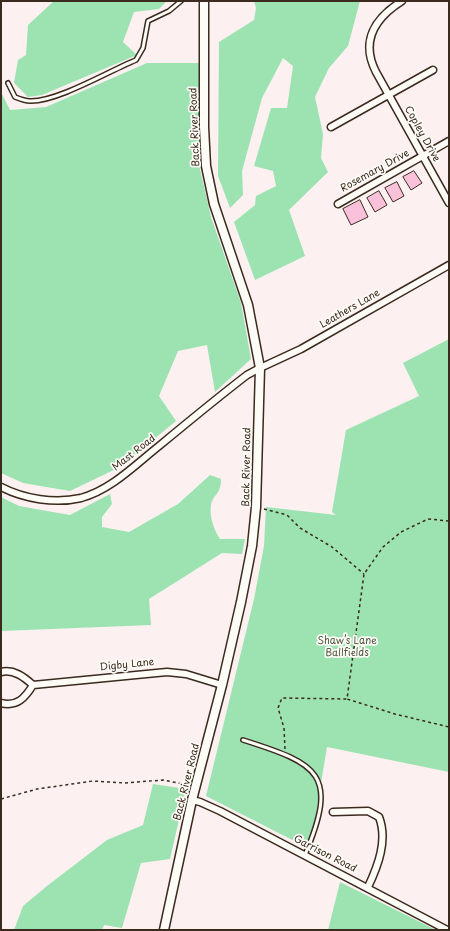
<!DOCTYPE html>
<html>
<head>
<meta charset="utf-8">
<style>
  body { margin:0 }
  #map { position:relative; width:450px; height:931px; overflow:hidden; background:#fcf0f1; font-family:"Playpen Sans",sans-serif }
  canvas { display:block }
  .frame { position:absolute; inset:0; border:2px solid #3b2a1e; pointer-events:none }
</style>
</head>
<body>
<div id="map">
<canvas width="450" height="931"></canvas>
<div class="frame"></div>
</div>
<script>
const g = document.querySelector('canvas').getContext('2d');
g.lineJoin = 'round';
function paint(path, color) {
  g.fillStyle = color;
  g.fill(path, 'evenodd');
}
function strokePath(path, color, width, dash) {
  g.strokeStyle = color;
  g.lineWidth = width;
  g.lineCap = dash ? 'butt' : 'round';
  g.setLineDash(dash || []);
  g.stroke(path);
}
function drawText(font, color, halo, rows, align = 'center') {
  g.font = font + ' "Playpen Sans",sans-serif';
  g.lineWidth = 3.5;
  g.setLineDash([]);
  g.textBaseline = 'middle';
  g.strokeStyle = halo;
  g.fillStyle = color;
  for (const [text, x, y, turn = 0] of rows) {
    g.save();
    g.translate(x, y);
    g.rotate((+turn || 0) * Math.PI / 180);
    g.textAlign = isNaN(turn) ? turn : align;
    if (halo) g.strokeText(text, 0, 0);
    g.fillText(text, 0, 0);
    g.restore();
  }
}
paint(new Path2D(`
  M54 1H167L159 9 134 12 123 42 137 55 42 95 28 97 14 83 18 60 26 55 28 25Z
  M254 1H360L348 46 329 68 315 97 323 134 321 158 328 172 289 210 305 256 255 280 234 222 255 205 256 196 276 186 273 171 254 166 271 108H287L293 66 283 58 262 98 242 171 243 195 230 208 218 176 219 42 254 20 256 8Z
  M147 63H201L199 165 211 217 241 303 251 359 215 392 207 345 178 351 159 396 176 421 120 467 70 491 23 483 1 473V92L10 110 46 107Z
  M449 339V772L327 747 310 849 206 796 254 599 264 546 266 507 336 515 332 512 346 430 419 396 403 363Z
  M210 475 221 479C221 495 213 494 211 505 209 516 214 530 220 539H245L242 554 222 553 149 599 151 625 1 631V497L19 506 70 515 110 494 112 504 102 517V527L129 532 178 504Z
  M153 784 186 789 170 859 141 863 122 928 104 925 102 930H14L23 906 47 886 107 840 143 825Z
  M340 882 436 930H328Z`), '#9ce3b1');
const building = new Path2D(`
  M414 171 422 183 411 190 403 177Z
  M397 182 404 196 393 202 385 188Z
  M379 191 387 205 375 212 367 198Z
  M360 200 368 217 351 225 343 209Z`);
paint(building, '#f9c2da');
strokePath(building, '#3b2a1e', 1);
const service = new Path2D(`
  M8 83 15 97C20 99 25 101 30 101 57 102 109 71 136 60L143 48 148 21 169 11 181 1
  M243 740C319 764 339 774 305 855`);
const minor = new Path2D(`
  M402 1C375 18 360 41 376 72L449 203
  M331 127 433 70
  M338 204 449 141
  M1 487C24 499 55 504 81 498 111 490 135 465 159 446 188 422 217 398 247 375L260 368 301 349 449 265
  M1 672C14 669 24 677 33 685 25 698 17 707 1 703
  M33 685 167 672 186 674 222 685
  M192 800 200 802 220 811 447 930
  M333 812 368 811 379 817C388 840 378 866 368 887`);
const tertiary = new Path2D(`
  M164 930 192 800 222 685 241 602 252 546 256 507 260 368 248 305 214 204 206 166 204 127V1`);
strokePath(service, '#3b2a1e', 6);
strokePath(minor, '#3b2a1e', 9);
strokePath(tertiary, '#3b2a1e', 11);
strokePath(new Path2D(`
  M264 509 287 515 300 528 332 547 364 574
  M449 521 428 519 401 532 383 547 364 574 347 699 395 714 449 727
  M285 749 284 728 278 708 282 698 347 699
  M1 799 37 789 93 781 125 783 163 780 188 785`), '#3b2a1e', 1.5, [3, 3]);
strokePath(service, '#fdfcf7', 3);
strokePath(minor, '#fdfcf7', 6);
strokePath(tertiary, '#fdfcf7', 8);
drawText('10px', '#3b2a1e', '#fdfcf7', [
  ["Back River Road",195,127,-92],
  ["Copley Drive",422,134,61],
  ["Rosemary Drive",375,171,-29],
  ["Leathers Lane",350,309,-30],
  ["Mast Road",134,453,-38],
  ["Back River Road",247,467,-89],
  ["Digby Lane",127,665,-6],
  ["Back River Road",187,782,-76],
  ["Garrison Road",325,854,27]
]);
drawText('10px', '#535843', '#fdfcf7', [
  ["Shaw’s Lane",347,641],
  ["Ballfields",347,653]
]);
</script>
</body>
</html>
